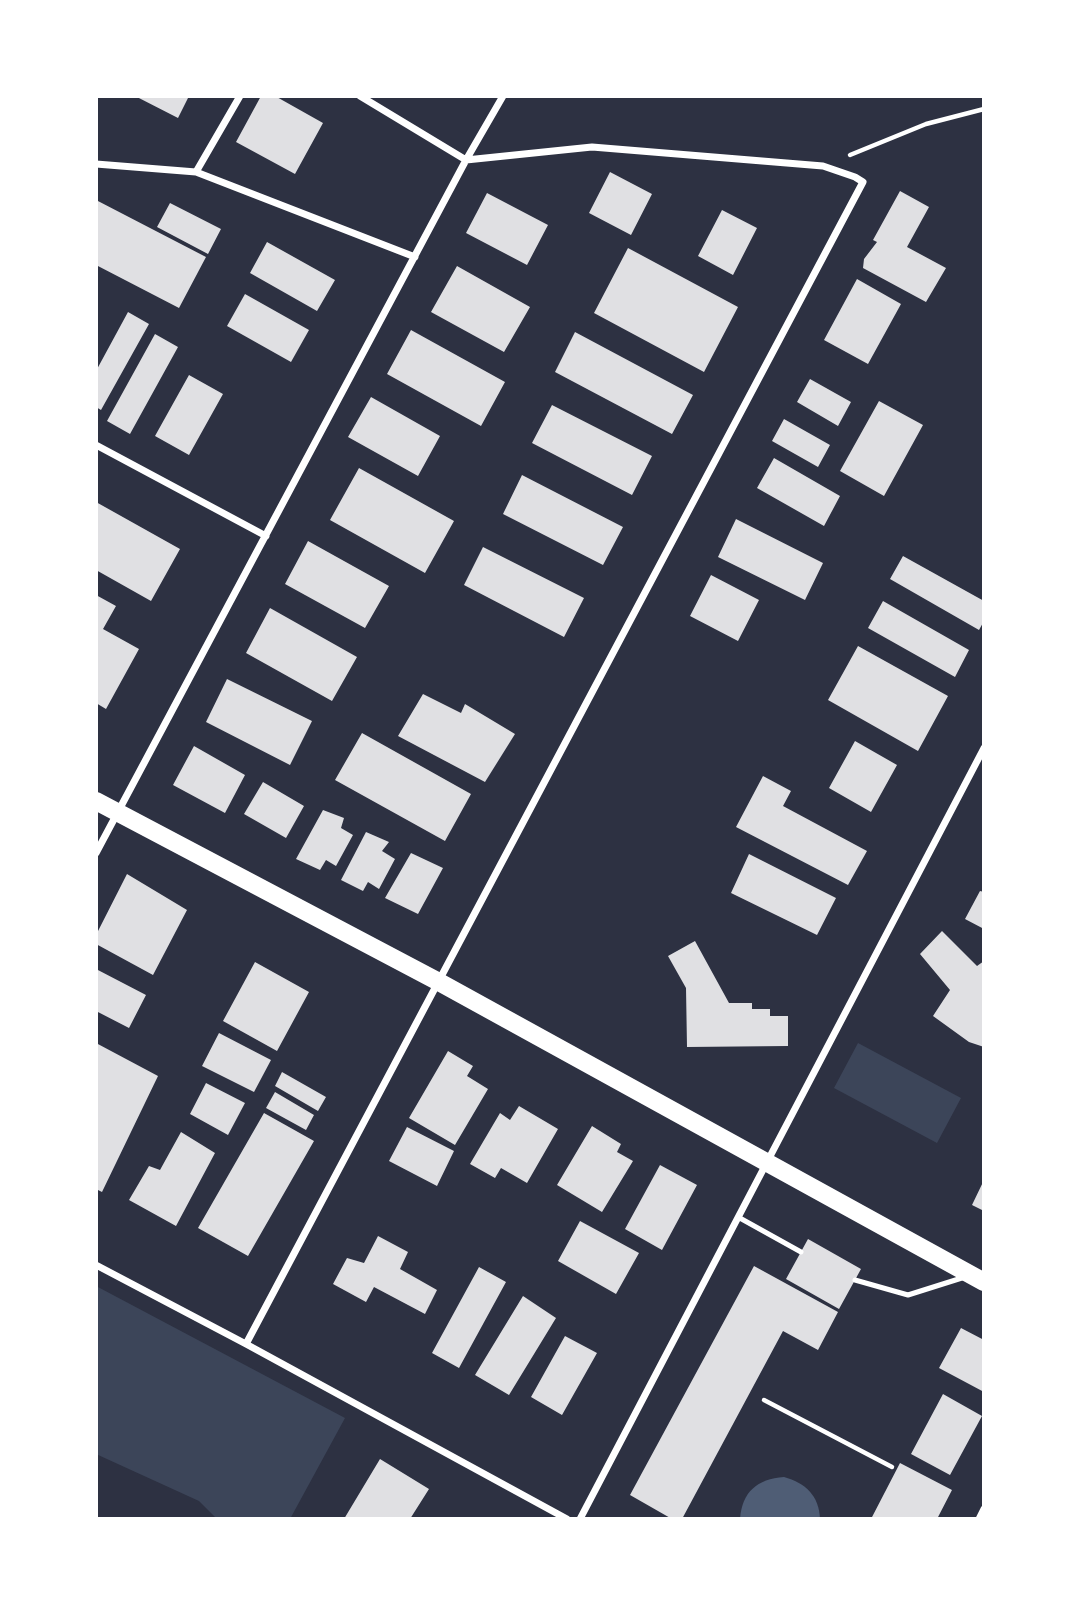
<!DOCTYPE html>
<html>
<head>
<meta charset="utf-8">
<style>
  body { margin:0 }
  #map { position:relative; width:1080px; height:1615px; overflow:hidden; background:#2d3142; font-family:"Titillium Web",sans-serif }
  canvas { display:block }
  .frame { position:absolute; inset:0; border:98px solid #fff; pointer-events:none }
</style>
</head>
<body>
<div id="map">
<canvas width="1080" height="1615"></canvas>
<div class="frame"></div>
</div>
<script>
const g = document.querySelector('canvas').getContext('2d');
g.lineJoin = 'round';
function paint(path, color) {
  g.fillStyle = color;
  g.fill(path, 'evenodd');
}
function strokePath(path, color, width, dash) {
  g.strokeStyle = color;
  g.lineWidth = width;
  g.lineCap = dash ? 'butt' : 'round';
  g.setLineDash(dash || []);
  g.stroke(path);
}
paint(new Path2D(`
  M858 1043 961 1098 937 1143 834 1088Z
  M96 1286 345 1418 290 1519H217L199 1501 96 1454Z`), '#3c4559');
paint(new Path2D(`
  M784 1477C805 1483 819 1495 820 1519H740C742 1492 757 1479 784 1477Z`), '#4f5d75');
paint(new Path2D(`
  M135 96H189L178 118Z
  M261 96H275L323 123 295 174 236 142Z
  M610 172 652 194 631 235 589 213Z
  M900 191 929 207 907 247 946 268 926 302 863 268 864 259 877 242 873 240Z
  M487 193 548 225 527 265 466 233Z
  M96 200 206 257 179 308 96 265Z
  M170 203 221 229 208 254 157 227Z
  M722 210 757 228 733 275 698 256Z
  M267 242 335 280 317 311 250 273Z
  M628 248 738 307 704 372 594 313Z
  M457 266 530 307 504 352 431 312Z
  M857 279 901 304 868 364 824 340Z
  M245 294 309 330 291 362 227 326Z
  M128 312 149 324 101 410 96 407V371Z
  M411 330 505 382 481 426 387 374Z
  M575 332 693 395 672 434 555 372Z
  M155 334 178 347 130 434 107 421Z
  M189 375 223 394 189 455 155 436Z
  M810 379 851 402 838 426 797 402Z
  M371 397 440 436 418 476 348 437Z
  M879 401 923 425 884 496 840 471Z
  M552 405 652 456 632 495 532 443Z
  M784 419 830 445 818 467 772 441Z
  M774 458 840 496 824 526 757 488Z
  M359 468 454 521 425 573 330 520Z
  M522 475 623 527 603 565 503 514Z
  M96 502 180 549 151 601 96 570Z
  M736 519 823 563 805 600 718 557Z
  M308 541 389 586 365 628 285 584Z
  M483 547 584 598 564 637 464 585Z
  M903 556 984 601V621L979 630 890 579Z
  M711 575 759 600 738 641 690 616Z
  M96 595 116 606 103 629 139 649 106 709 96 703Z
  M883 601 969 650 955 677 868 628Z
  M270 608 357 657 332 701 246 653Z
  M858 646 948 696 918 751 828 700Z
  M227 679 312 721 290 765 206 722Z
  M423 694 461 713 465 704 515 734 485 782 398 736Z
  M362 733 471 794 445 841 335 780Z
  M855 741 897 765 871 812 829 788Z
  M194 746 245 775 225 813 173 785Z
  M763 776 791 791 783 806 867 851 848 885 736 827Z
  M263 782 304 806 286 838 244 814Z
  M323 810 344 818 341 828 353 835 336 866 326 860 320 870 296 859Z
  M366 832 389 842 382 851 395 859 379 889 368 882 363 891 341 880Z
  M411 853 443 868 418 914 385 898Z
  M749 854 836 898 817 935 731 893Z
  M127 874 187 910 153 975 96 944V935Z
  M980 891 984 892V929L965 919Z
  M942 931 977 966 984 961V1047L969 1042 933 1016 950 990 920 954Z
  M695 941 729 1003H752V1009H770V1016H788V1046L687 1047 686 988 668 956Z
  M255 962 309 992 277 1051 223 1021Z
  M96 969 146 995 129 1028 96 1011Z
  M219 1033 271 1060 254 1092 202 1066Z
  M96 1043 158 1076 102 1192 96 1189Z
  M448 1051 473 1066 467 1076 488 1089 455 1145 409 1118Z
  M282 1072 326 1097 318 1111 275 1086Z
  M206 1083 245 1103 228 1135 190 1114Z
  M275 1092 314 1115 306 1130 266 1108Z
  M519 1106 558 1129 527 1183 501 1168 495 1178 470 1164 500 1113 510 1120Z
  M264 1113 314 1141 248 1256 198 1228Z
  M592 1126 621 1144 617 1152 633 1161 602 1212 557 1185Z
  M407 1127 454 1151 437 1186 389 1161Z
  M181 1132 215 1153 176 1226 129 1200 149 1166 160 1170Z
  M660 1165 697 1185 662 1250 625 1229Z
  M984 1180V1211L972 1205Z
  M580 1221 639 1253 616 1294 558 1261Z
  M378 1236 408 1252 400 1269 437 1290 425 1314 374 1287 366 1302 333 1284 347 1258 364 1263Z
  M808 1239 861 1269 839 1309 786 1279Z
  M754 1266 838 1312 818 1350 783 1331 682 1519H672L630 1495Z
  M479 1267 506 1282 459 1368 432 1353Z
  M523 1296 556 1318 509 1395 475 1375Z
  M961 1328 984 1340V1392L939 1368Z
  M565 1336 597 1353 562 1415 531 1397Z
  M943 1394 982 1416 950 1475 911 1454Z
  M380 1459 429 1489 410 1519H344Z
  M900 1463 952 1490 937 1519H871Z`), '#e0e0e3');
strokePath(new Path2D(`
  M850 155 926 124 984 109
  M764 1400 892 1467`), '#fff', 4.5);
strokePath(new Path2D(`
  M738 1217 801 1252
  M855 1280 908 1295 965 1277`), '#fff', 5);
strokePath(new Path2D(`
  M96 164 196 172 415 257
  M196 172 240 96
  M96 445 266 536
  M96 853 466 160 503 96
  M96 1265 246 1344 567 1519
  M246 1344 863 182 855 177 823 166 592 147 466 160 360 96
  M580 1519 984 748
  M979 1519 984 1509`), '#fff', 7);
strokePath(new Path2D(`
  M96 801 439 982 984 1282`), '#fff', 18);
</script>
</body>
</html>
